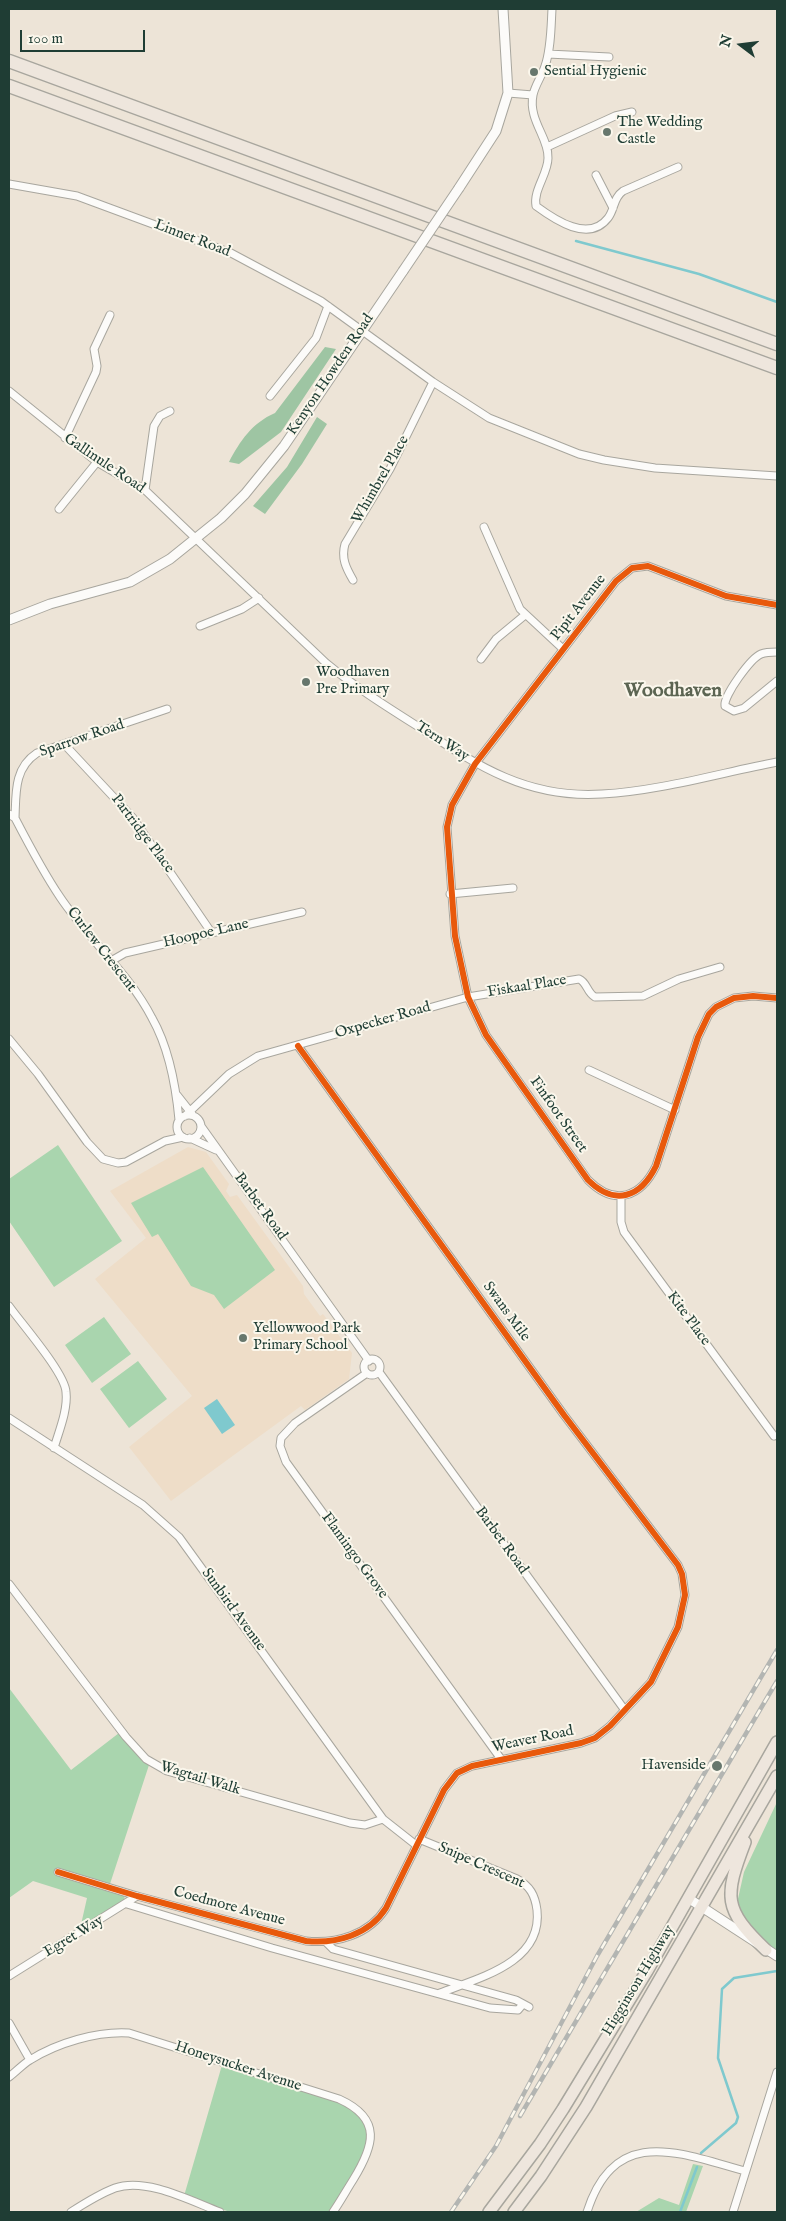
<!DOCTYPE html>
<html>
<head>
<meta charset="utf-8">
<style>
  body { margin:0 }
  #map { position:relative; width:786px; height:2221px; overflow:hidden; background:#ede4d7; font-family:"IM FELL English",serif }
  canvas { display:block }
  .frame { position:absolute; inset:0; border:10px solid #1f3d34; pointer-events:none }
  .north { position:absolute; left:716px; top:20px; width:50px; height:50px; -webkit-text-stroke:4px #fbf7ec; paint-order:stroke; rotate:285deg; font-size:14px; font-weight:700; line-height:20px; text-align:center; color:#1f3d34 }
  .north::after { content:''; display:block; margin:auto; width:18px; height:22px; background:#1f3d34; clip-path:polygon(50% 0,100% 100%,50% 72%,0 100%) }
  .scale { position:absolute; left:20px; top:30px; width:125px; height:22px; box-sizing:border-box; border:2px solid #1f3d34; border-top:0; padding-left:6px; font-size:15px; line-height:18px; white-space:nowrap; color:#1f3d34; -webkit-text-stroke:4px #fbf7ec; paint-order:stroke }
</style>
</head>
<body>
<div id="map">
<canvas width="786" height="2221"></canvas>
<div class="frame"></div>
<div class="north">N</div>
<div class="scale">100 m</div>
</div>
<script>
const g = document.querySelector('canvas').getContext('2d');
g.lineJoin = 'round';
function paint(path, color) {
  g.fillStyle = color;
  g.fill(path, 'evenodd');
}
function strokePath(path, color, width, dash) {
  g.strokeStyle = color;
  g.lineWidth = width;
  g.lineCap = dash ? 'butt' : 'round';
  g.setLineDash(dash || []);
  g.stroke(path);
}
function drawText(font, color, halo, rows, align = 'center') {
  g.font = font + ' "IM FELL English",serif';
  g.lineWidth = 4;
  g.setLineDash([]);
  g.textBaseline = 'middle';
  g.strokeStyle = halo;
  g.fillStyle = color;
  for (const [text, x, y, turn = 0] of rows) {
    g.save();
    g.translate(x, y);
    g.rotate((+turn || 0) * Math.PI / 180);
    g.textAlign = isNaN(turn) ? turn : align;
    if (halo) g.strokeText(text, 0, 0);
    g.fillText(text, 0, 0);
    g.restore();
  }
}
paint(new Path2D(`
  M188 1147 206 1152 229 1184 226 1191 230 1197 237 1195 303 1286 304 1294 320 1316 323 1314 352 1353 349 1379 305 1410 301 1406 171 1501 129 1447 192 1396 95 1279 146 1238 110 1191Z`), '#eeddc8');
paint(new Path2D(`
  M58 1145 122 1241 54 1287 9 1221V1179Z
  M203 1167 275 1270 224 1309 214 1295 191 1286 158 1234 152 1237 131 1203Z
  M104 1317 131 1354 92 1383 65 1345Z
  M138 1361 167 1399 129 1428 100 1389Z
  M9 1688 71 1770 119 1733 149 1765 108 1890 124 1895 125 1901 80 1929 87 1898 33 1881 9 1898Z
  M777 1802V1955L735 1912 744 1872Z
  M222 2065 332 2099 350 2108 362 2118 368 2128 365 2154 329 2212H230L184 2196Z
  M693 2164 703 2166 686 2212H636L659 2198 679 2205Z`), '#a9d5ae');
paint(new Path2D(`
  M325 347 336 349 281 432 239 464 229 462C240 441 252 423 275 413Z
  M317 417 327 424 302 464 265 514 253 506 287 467Z`), '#9ec5a3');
paint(new Path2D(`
  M217 1399 235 1425 222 1434 204 1408Z`), '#7fc9ce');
strokePath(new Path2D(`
  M576 241 699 274 777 302
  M701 2153 736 2123 738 2117 718 2058 722 1989 734 1978 777 1971
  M680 2212 697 2167`), '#7fc9ce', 2.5);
const minor = new Path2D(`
  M552 9C551 27 551 49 545 66 542 76 535 85 533 95 528 120 549 138 548 158 548 174 533 190 536 206 555 220 589 243 608 218 615 209 613 198 623 191L678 167
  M548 54 609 57
  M508 93 533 95
  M547 147 615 116 632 112
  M596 175 613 208
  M9 184 77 196 231 253 321 301 433 382 489 418 579 454 604 460 655 468 777 476
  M9 391 97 462 145 490 326 663C354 686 384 705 414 724 475 764 525 799 602 794 659 791 720 773 777 762
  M270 396 316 338 328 306
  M65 438 96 372 97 366 94 349 110 315
  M145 490 154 426 160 416 170 411
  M59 509 97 462
  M484 527 520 609 563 649
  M353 580C346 568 341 558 345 544L390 469 433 382
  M777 605 726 596 648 566 632 568 616 581 475 764 452 805 447 827 455 936 468 997 486 1035 588 1180C615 1207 641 1197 656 1166L698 1037 709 1014 716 1007 734 998 753 996 777 998
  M200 626 242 609 259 598
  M777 652C772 652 766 652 761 654 751 658 723 696 725 706L734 711 744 708 777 681
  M481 659 496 639 525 615
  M64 744 133 818 211 932
  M9 814 15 818C29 845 43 872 60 897 88 939 129 973 152 1018 169 1048 176 1087 179 1120
  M15 818C16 793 14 768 37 753L167 709
  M450 894 513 888
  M111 961 125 953 302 912
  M9 1039 38 1074 87 1142 103 1159 118 1163 126 1162 165 1141 183 1137
  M589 1070 675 1110
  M177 1095 192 1114
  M177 1127a12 12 0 1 1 24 0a12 12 0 1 1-24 0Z
  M185 1116 229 1074 258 1056 468 997 579 979C587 982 587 993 595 997L643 996 679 979 720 967
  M201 1126 369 1361
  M190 1138 216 1150
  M621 1196V1222L624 1232 774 1436
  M9 1306C21 1323 65 1373 66 1392 68 1410 59 1431 54 1448
  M364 1367a8 8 0 1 1 16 0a8 8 0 1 1-16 0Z
  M379 1372 624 1709
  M367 1373 295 1423 281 1438 280 1446 286 1462 501 1759
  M9 1418 143 1505 179 1537 383 1819 416 1845
  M9 1584 126 1737 146 1759 167 1771 350 1823 365 1825 383 1819
  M419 1839 517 1879C530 1886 535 1895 537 1910 543 1963 478 1978 440 1993
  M58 1872 137 1896 306 1941C336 1944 369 1935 386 1908L444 1790 457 1773 472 1766 581 1743 595 1738 610 1726 651 1682 678 1627 685 1595 682 1574 678 1565 564 1415 298 1046
  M127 1904 272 1948 490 2008 518 2010 523 2004
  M326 1942 333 1949 516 2000 529 2007
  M9 1976 137 1896
  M9 2023 30 2060
  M9 2077C16 2072 23 2064 30 2060 57 2043 97 2031 129 2033L339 2099C383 2119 374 2146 353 2180 346 2191 340 2202 333 2212
  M71 2212C85 2203 99 2194 115 2188 146 2177 191 2201 220 2212
  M587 2212C615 2124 679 2153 745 2171
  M733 2212 777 2072`);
const tertiary = new Path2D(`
  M459 188 496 131 508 93 503 9
  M9 620 50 604 130 582 170 559 221 518 245 494 284 446 403 271
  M688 1898 777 1956`);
const trunk = new Path2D(`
  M745 1842C724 1897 723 1909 766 1950
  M489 2212 540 2144 563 2109 647 1971 777 1742
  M514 2212 541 2176 586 2107 777 1776`);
const motorway = new Path2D(`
  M9 61 777 344
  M9 86 777 368`);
strokePath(minor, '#a8a69e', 9);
strokePath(tertiary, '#a8a69e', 11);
strokePath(trunk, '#a8a69e', 14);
strokePath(motorway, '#a8a69e', 15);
strokePath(minor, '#fcfbf9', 7);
strokePath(tertiary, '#fcfbf9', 9);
strokePath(trunk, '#eee6dd', 11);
strokePath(motorway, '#eee6dd', 12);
const rail = new Path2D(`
  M520 2116 777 1681
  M451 2212 496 2146 597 1956 777 1650`);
strokePath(rail, '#b3b5b2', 4.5);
strokePath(rail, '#fbf7ec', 2.5, [8]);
const tertiaryBridge = new Path2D(`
  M403 271 459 188`);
strokePath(tertiaryBridge, '#a8a69e', 11, []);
strokePath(tertiaryBridge, '#fcfbf9', 9);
strokePath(new Path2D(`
  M777 605 726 596 648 566 632 568 616 581 475 764 452 805 447 827 455 936 468 997 486 1035 588 1180C615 1207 641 1197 656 1166L698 1037 709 1014 716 1007 734 998 753 996 777 998
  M58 1872 137 1896 306 1941C336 1944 369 1935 386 1908L444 1790 457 1773 472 1766 581 1743 595 1738 610 1726 651 1682 678 1627 685 1595 682 1574 678 1565 564 1415 298 1046`), '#e8590c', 6);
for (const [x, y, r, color] of [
  [534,72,5,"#67776d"],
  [607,132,5,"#67776d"],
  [306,682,5,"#67776d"],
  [243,1338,5,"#67776d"],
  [717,1766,6,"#67776d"]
]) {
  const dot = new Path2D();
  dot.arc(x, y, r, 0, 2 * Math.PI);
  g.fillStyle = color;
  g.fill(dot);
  strokePath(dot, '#fbf7ec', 2);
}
drawText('15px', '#1f3d34', '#fbf7ec', [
  ["Sential Hygienic",544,72],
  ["The Wedding",617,123],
  ["Castle",617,140],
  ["Woodhaven",316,673],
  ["Pre Primary",316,690],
  ["Yellowwood Park",253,1329],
  ["Primary School",253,1346],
  ["Havenside",706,1766,"right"]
], 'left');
drawText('15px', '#1f3d34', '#fbf7ec', [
  ["Linnet Road",192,239,21],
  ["Kenyon Howden Road",331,375,-56],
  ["Gallinule Road",104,464,34],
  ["Whimbrel Place",381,480,-60],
  ["Pipit Avenue",579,608,-52],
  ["Sparrow Road",82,739,-19],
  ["Tern Way",442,742,33],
  ["Partridge Place",142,834,53],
  ["Hoopoe Lane",206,934,-13],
  ["Curlew Crescent",101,950,52],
  ["Fiskaal Place",527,987,-9],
  ["Oxpecker Road",383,1021,-16],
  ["Finfoot Street",558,1115,55],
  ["Barbet Road",260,1207,54],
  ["Swans Mile",506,1312,54],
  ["Kite Place",688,1319,54],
  ["Barbet Road",501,1541,54],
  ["Flamingo Grove",354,1556,54],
  ["Sunbird Avenue",233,1610,54],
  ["Weaver Road",533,1740,-12],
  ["Wagtail Walk",200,1779,17],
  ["Snipe Crescent",481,1866,24],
  ["Coedmore Avenue",229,1907,15],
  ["Egret Way",74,1937,-31],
  ["Higginson Highway",639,1981,-59],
  ["Honeysucker Avenue",238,2067,18]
]);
drawText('bold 20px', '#5c6552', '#fbf7ec', [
  ["Woodhaven",673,692]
]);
</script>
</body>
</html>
